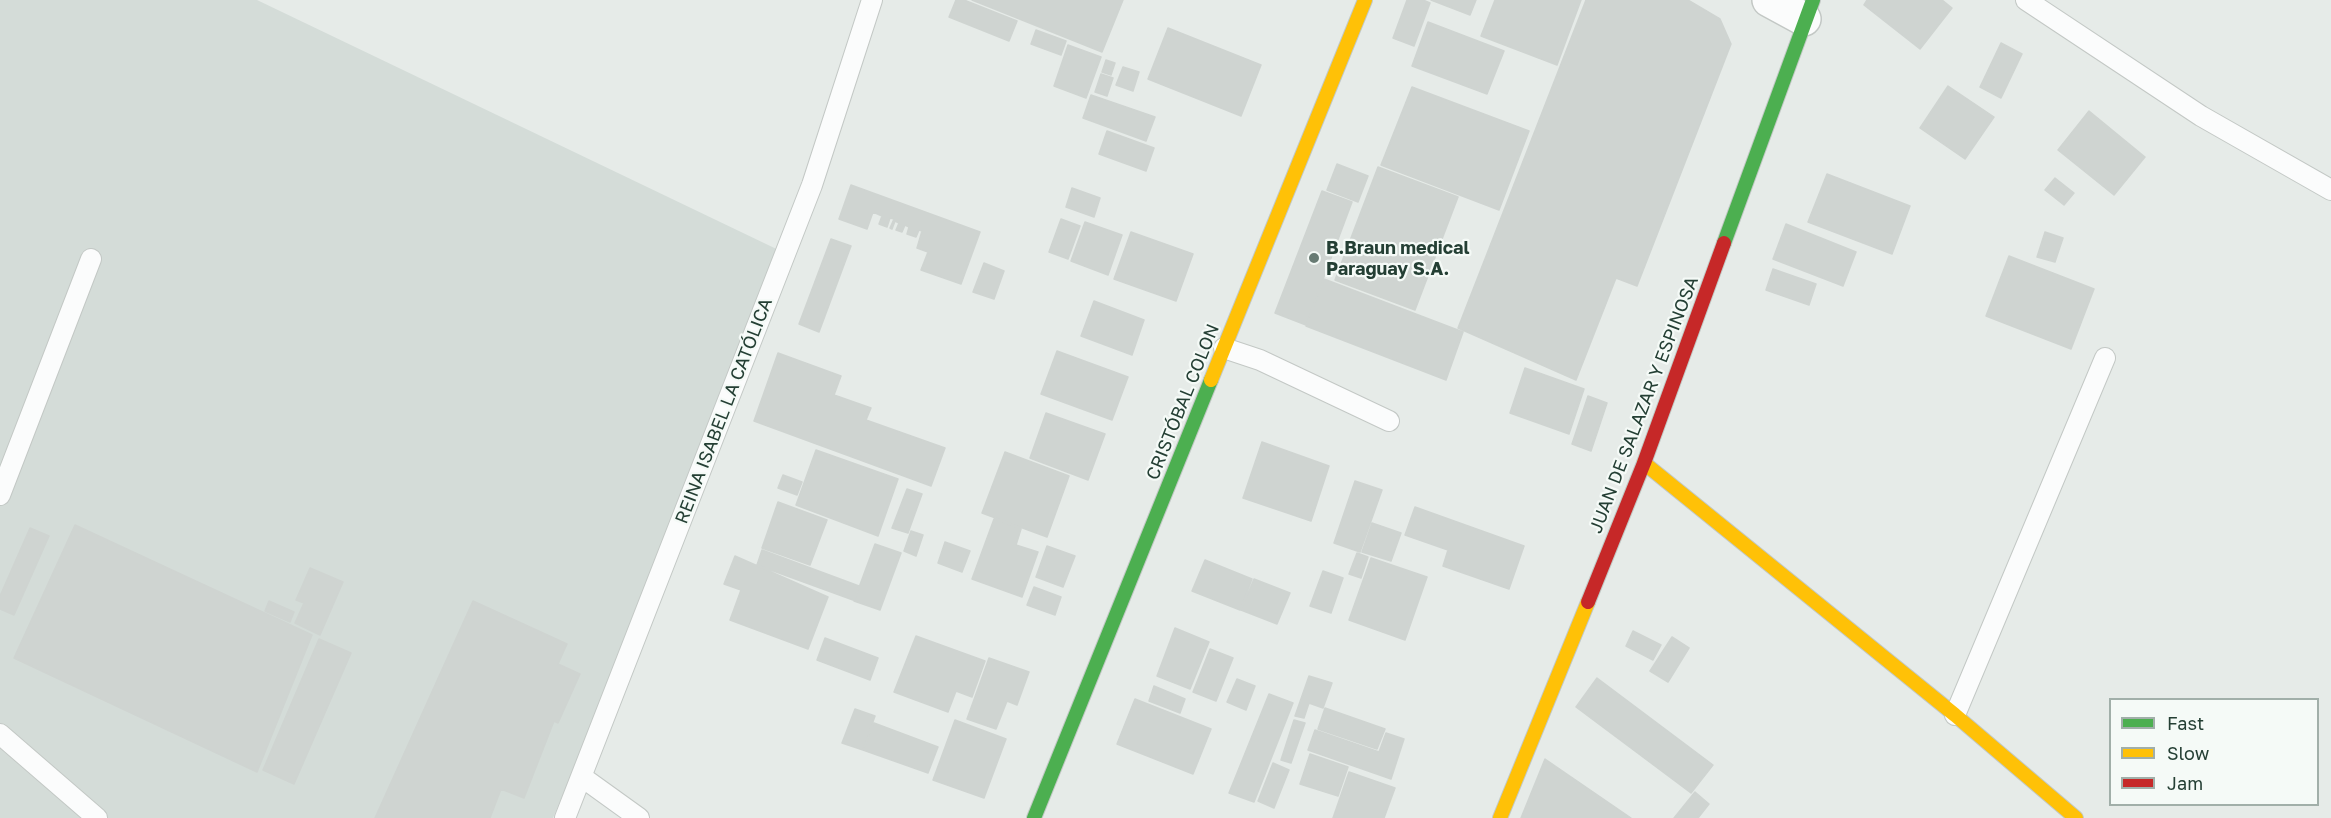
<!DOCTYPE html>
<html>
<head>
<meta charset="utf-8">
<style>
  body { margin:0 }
  #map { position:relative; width:2331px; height:818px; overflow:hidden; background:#e6ebe8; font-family:"Golos Text",sans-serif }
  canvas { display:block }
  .legend { position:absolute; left:2109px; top:698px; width:210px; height:108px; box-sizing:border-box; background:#f5faf7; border:2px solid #a1afa9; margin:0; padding:8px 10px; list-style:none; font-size:18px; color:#243f34 }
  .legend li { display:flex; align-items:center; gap:12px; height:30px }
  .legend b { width:30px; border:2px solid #a1afa9 }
</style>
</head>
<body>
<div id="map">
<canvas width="2331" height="818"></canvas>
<ul class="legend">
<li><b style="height:8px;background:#4caf50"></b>Fast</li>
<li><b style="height:8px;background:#ffc107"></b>Slow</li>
<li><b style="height:8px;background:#c62828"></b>Jam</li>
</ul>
</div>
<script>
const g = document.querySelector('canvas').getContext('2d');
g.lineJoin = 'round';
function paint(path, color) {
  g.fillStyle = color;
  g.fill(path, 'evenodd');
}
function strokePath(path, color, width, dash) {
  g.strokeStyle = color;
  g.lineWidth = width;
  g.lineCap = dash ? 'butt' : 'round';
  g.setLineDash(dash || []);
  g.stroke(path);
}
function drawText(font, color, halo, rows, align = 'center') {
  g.font = font + ' "Golos Text",sans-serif';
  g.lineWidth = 4.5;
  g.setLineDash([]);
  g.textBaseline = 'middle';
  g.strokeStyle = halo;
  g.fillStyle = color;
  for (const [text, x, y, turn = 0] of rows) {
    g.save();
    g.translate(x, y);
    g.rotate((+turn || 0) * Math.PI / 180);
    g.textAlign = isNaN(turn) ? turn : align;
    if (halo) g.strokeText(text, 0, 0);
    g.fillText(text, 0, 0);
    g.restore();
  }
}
paint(new Path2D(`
  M0 0H257L789 255 553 818H0Z`), '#d4dcd8');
const building = new Path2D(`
  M956 0H964L1017 21 1009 41 949 17Z
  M972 0H1123L1102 52Z
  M1407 0H1423L1430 3 1414 46 1393 38Z
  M1431 0H1476L1470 15Z
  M1495 0H1581L1557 65 1481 36Z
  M1586 0H1688L1720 19 1731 44 1637 286 1616 278 1576 380 1458 328Z
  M1867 0H1942L1952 8 1920 49 1864 5Z
  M1428 22 1504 51 1487 94 1412 66Z
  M1168 28 1261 65 1241 116 1148 79Z
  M1036 30 1066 41 1061 55 1031 44Z
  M2001 43 2022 54 2001 98 1980 87Z
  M1068 45 1101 57 1086 98 1054 86Z
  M1106 60 1115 63 1111 75 1102 72Z
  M1123 67 1139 72 1133 91 1116 85Z
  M1101 74 1113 78 1107 96 1095 92Z
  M1948 86 1994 117 1965 159 1920 128Z
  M1412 87 1529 131 1499 210 1381 165Z
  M1091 95 1155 117 1146 141 1083 118Z
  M2089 111 2145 157 2114 195 2058 150Z
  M1107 131 1154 148 1146 171 1099 154Z
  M1337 164 1368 176 1358 202 1327 190Z
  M1378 167 1458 197 1415 310 1335 280Z
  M1827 174 1910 206 1892 254 1808 222Z
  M2055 178 2074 193 2064 205 2045 190Z
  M851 185 980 232 961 284 921 270 928 252 917 248 922 231 919 230 916 237 907 234 909 227 905 225 902 232 896 230 899 223 895 221 892 229 890 228 894 219 890 218 887 227 879 224 882 216 873 212 867 229 839 219Z
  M1072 188 1100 198 1094 217 1066 207Z
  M1322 191 1352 202 1306 325 1275 313Z
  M1061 219 1080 226 1068 259 1049 252Z
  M1085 222 1122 235 1108 275 1071 261Z
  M1786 224 1856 252 1843 286 1773 259Z
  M1131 232 1193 254 1176 301 1114 279Z
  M2045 232 2063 238 2055 262 2037 257Z
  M831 239 851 246 819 332 799 324Z
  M2009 256 2094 289 2071 349 1986 316Z
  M984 263 1004 271 994 299 973 292Z
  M1773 269 1816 284 1809 305 1766 290Z
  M1324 279 1463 332 1446 380 1306 326Z
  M1094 301 1144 320 1132 355 1081 336Z
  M1057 351 1128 377 1112 420 1041 394Z
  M778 353 841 376 834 395 871 408 866 420 945 448 931 486 754 421Z
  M1525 368 1584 389 1569 434 1510 413Z
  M1588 396 1607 403 1591 451 1572 444Z
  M1046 413 1105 434 1088 480 1030 458Z
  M1262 442 1329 466 1311 521 1243 498Z
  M816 450 898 479 878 536 796 505Z
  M1005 452 1069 476 1047 537 982 513Z
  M783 475 802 482 797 495 778 488Z
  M1355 481 1382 490 1360 552 1334 543Z
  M907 489 922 494 908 533 892 528Z
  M778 502 827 520 810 565 762 548Z
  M1415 507 1524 546 1509 589 1443 566 1448 550 1405 535Z
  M994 519 1021 529 1016 545 1038 552 1022 597 972 579Z
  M1372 523 1401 533 1391 561 1362 552Z
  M75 525 312 635 257 772 14 658Z
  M30 528 49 536 14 615 0 609V596Z
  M911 531 923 535 916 556 904 551Z
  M945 542 970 551 962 572 938 563Z
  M875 544 901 553 880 610 854 601Z
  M1047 546 1075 556 1063 587 1036 577Z
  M762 550 859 586 853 600 757 565Z
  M1357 553 1368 557 1361 578 1349 574Z
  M735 556 828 597 808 649 730 620 741 590 724 584Z
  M1371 558 1427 577 1405 640 1349 620Z
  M1205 560 1252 579 1240 610 1192 591Z
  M310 568 343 582 320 635 295 623 304 603 296 600Z
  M1323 571 1343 578 1331 613 1310 606Z
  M1254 579 1290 593 1277 624 1241 610Z
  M1034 587 1061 597 1055 615 1027 605Z
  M269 601 294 612 290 622 265 611Z
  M473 601 567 644 558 664 580 674 558 723 554 721 524 798 501 789 490 818H375Z
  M1175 628 1209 642 1190 689 1157 676Z
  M1633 631 1661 645 1653 660 1626 646Z
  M916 636 985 661 972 697 956 691 948 712 894 692Z
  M1672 637 1689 648 1668 682 1650 671Z
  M825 638 878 658 870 680 817 660Z
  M319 639 351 653 294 784 263 770Z
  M1210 649 1233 658 1216 701 1193 692Z
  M989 658 1029 672 1017 705 1007 701 996 729 967 719Z
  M1309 676 1332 683 1323 708 1309 703 1304 718 1295 716Z
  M1597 678 1713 765 1691 793 1576 707Z
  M1237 679 1255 686 1246 710 1227 702Z
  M1154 686 1185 699 1180 713 1149 701Z
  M1269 694 1293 703 1254 802 1229 793Z
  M1135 699 1211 729 1193 774 1117 744Z
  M1325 708 1385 729 1377 749 1318 729Z
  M855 709 875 716 863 750 842 743Z
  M955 720 1006 739 984 798 933 780Z
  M1294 720 1305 723 1291 763 1281 760Z
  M874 723 938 747 928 773 863 750Z
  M1315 730 1379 752 1386 733 1404 739 1391 779 1308 750Z
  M1310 754 1348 767 1338 796 1300 784Z
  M1545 759 1631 818H1521Z
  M1273 763 1289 770 1274 808 1258 801Z
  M1349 772 1395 788 1384 818H1333Z
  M1695 792 1709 804 1698 818H1674Z`);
paint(building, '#cfd4d1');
strokePath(building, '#cfd4d1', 1.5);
const lane = new Path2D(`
  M2026 0 2201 116 2331 190
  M1224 348 1260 360 1389 421
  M0 495 91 259
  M1955 715 2105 358
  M0 734 97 818
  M582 777 639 818
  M565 818 812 185 872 0`);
const street = new Path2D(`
  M1769 0 1804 19`);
const fast = new Path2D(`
  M1724 243 1813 0
  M1034 818 1211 380`);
const slow = new Path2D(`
  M1211 380 1365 0
  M1644 463 1955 715 2076 818
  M1500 818 1588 602`);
const jam = new Path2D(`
  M1588 602 1644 463 1724 243`);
strokePath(lane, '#c3c8c5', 22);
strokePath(street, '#c3c8c5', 36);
strokePath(fast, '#c2c9c5', 16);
strokePath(slow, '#c2c9c5', 16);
strokePath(jam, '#c2c9c5', 16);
strokePath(lane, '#fbfcfc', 20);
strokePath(street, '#fbfcfc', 33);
strokePath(fast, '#4caf50', 14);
strokePath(slow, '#ffc107', 14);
strokePath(jam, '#c62828', 14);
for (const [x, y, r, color] of [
  [1314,258,6,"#687b73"]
]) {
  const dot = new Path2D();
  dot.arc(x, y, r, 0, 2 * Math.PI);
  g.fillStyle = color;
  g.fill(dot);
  strokePath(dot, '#f5faf7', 2);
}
drawText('bold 18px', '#243f34', '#f5faf7', [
  ["B.Braun medical",1326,248],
  ["Paraguay S.A.",1326,269]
], 'left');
drawText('18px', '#243f34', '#f5faf7', [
  ["CRISTÓBAL COLON",1183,402,-68],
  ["JUAN DE SALAZAR Y ESPINOSA",1644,405,-69],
  ["REINA ISABEL LA CATÓLICA",724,411,-69]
]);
</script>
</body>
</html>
